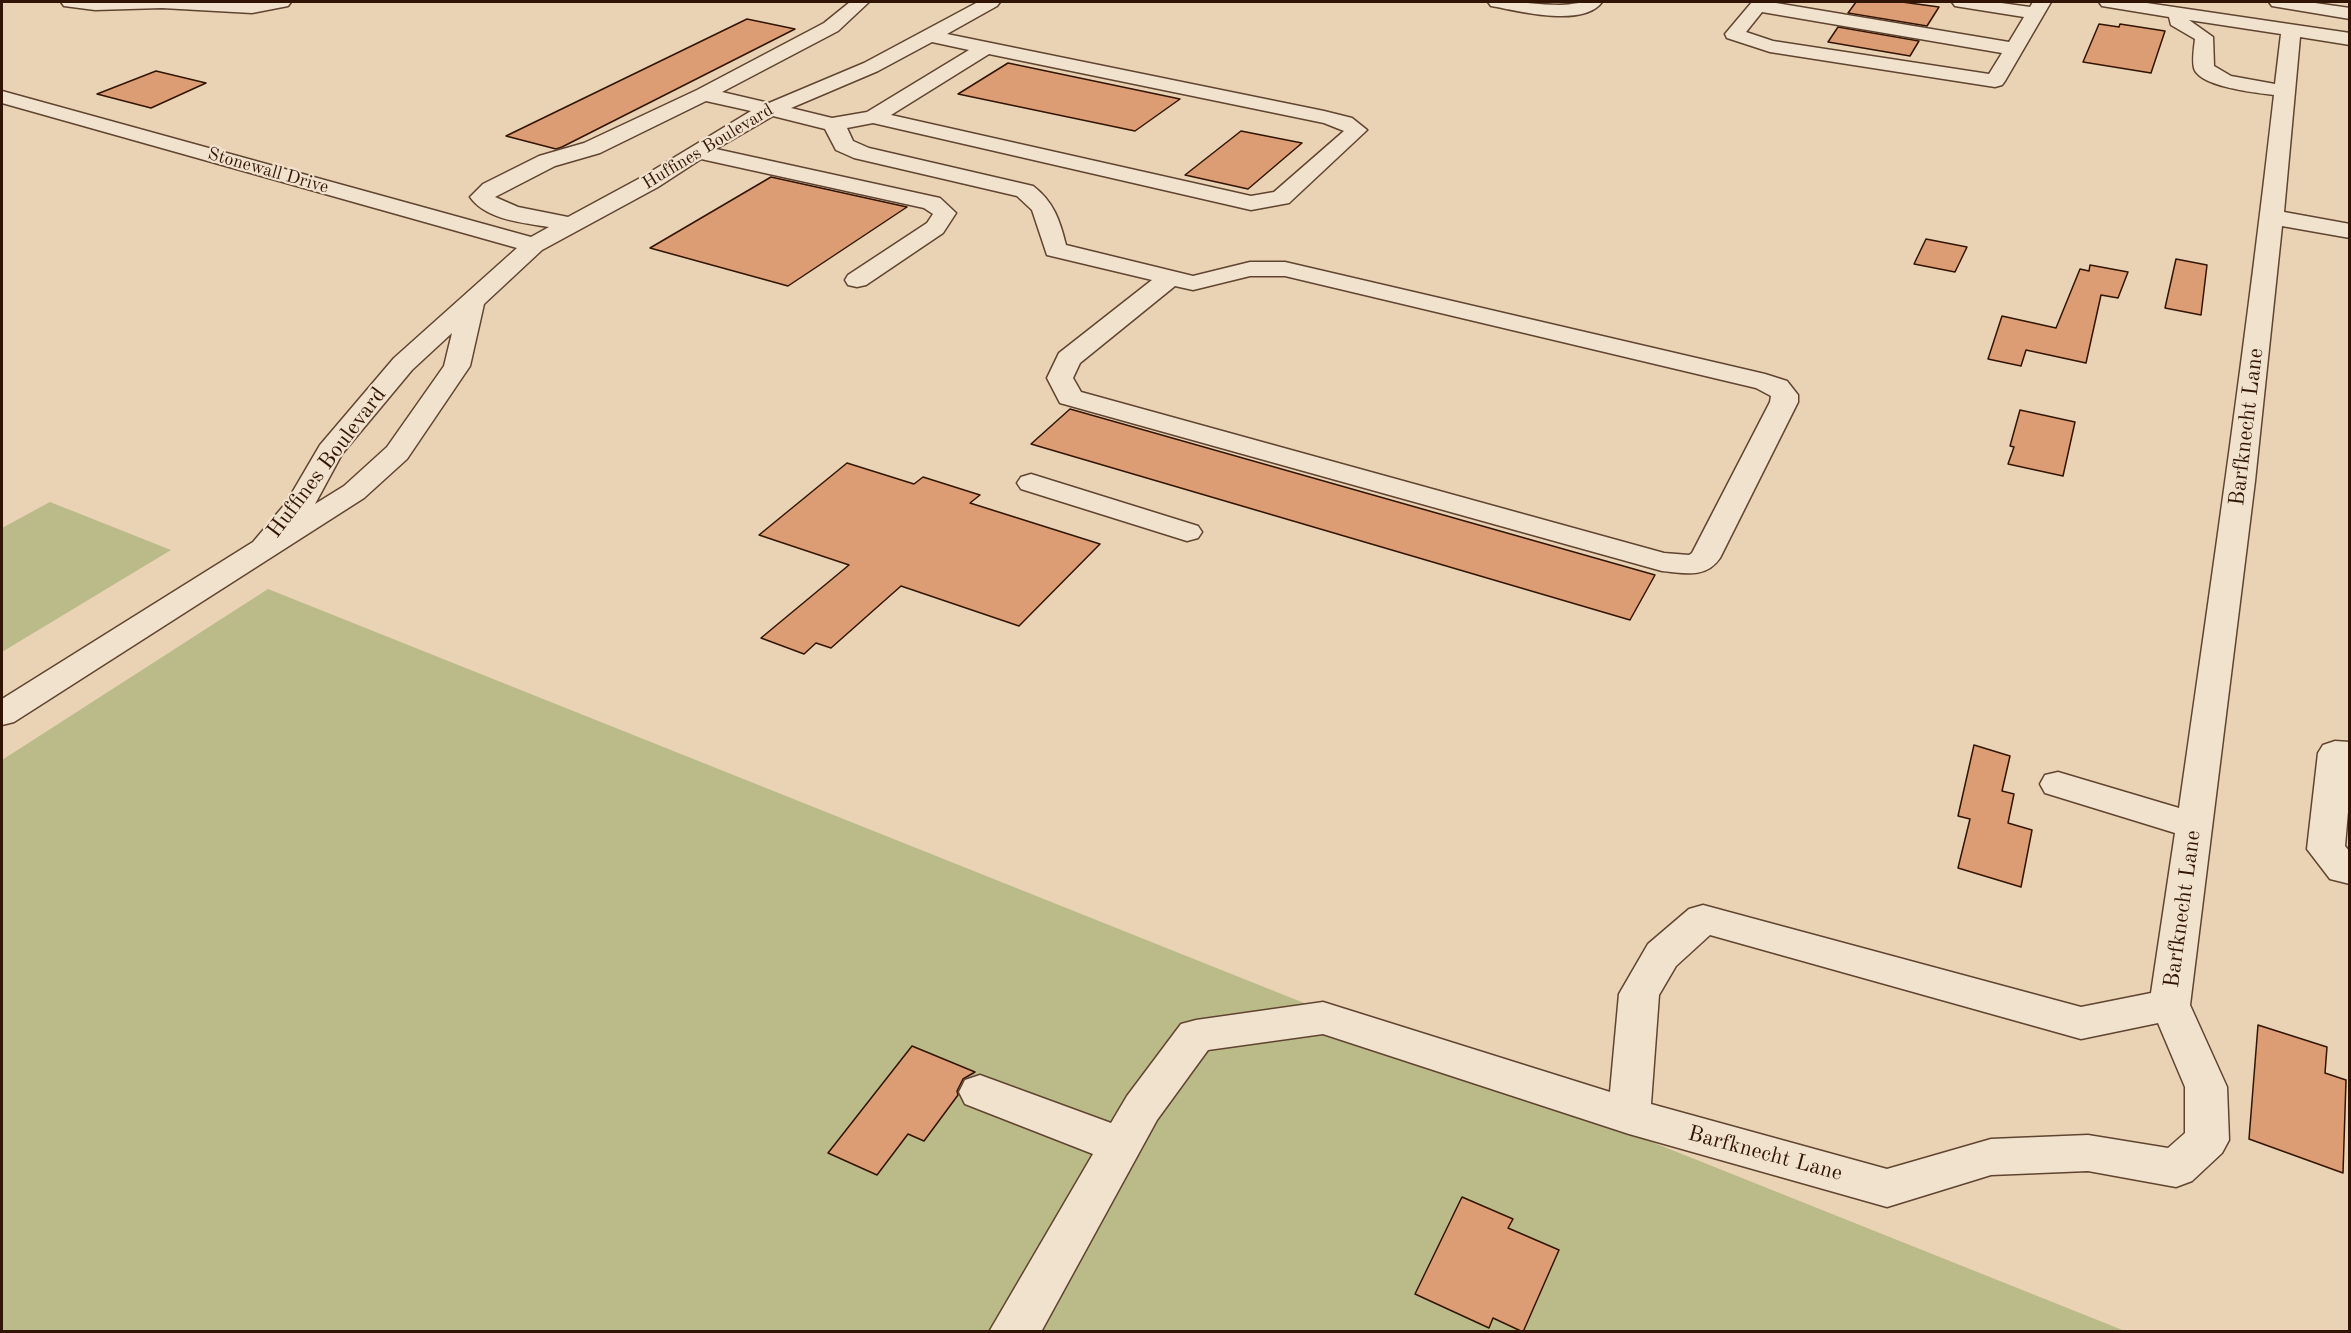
<!DOCTYPE html>
<html>
<head>
<meta charset="utf-8">
<style>
  body { margin:0 }
  #map { position:relative; width:2351px; height:1333px; overflow:hidden; background:#e9d3b4; font-family:"Old Standard TT",serif }
  canvas { display:block }
  .frame { position:absolute; inset:0; border:3px solid #321404; pointer-events:none }
</style>
</head>
<body>
<div id="map">
<canvas width="2351" height="1333"></canvas>
<div class="frame"></div>
</div>
<script>
const g = document.querySelector('canvas').getContext('2d');
g.lineJoin = 'round';
function paint(path, color) {
  g.fillStyle = color;
  g.fill(path, 'evenodd');
}
function strokePath(path, color, width, dash) {
  g.strokeStyle = color;
  g.lineWidth = width;
  g.lineCap = dash ? 'butt' : 'round';
  g.setLineDash(dash || []);
  g.stroke(path);
}
function drawText(font, color, halo, rows, align = 'center') {
  g.font = font + ' "Old Standard TT",serif';
  g.lineWidth = 4.5;
  g.setLineDash([]);
  g.textBaseline = 'middle';
  g.strokeStyle = halo;
  g.fillStyle = color;
  for (const [text, x, y, turn = 0] of rows) {
    g.save();
    g.translate(x, y);
    g.rotate((+turn || 0) * Math.PI / 180);
    g.textAlign = isNaN(turn) ? turn : align;
    if (halo) g.strokeText(text, 0, 0);
    g.fillText(text, 0, 0);
    g.restore();
  }
}
paint(new Path2D(`
  M50 502 171 550 2 652V528Z
  M268 589 2125 1331H2V760Z`), '#bbbb89');
const building = new Path2D(`
  M1856 2H1902L1939 7 1927 26 1848 13Z
  M747 19 795 29 562 147 556 149 506 136Z
  M2099 24 2119 27 2120 24 2165 31 2151 73 2083 62Z
  M1838 27 1919 41 1910 56 1828 42Z
  M1008 63 1180 99 1135 131 958 94Z
  M156 71 206 83 151 108 97 94Z
  M1241 131 1302 143 1248 189 1185 175Z
  M771 177 907 207 788 286 650 248Z
  M1926 239 1967 247 1955 272 1914 264Z
  M2176 259 2207 265 2201 315 2165 308Z
  M2090 265 2128 272 2118 298 2101 295 2086 363 2026 350 2021 366 1988 359 2002 316 2056 328 2080 269 2089 271Z
  M1070 409 1655 575 1630 620 1031 444Z
  M2020 410 2075 422 2063 476 2008 464 2014 447 2010 446Z
  M847 463 914 484 923 477 980 495 970 503 1100 544 1019 626 901 586 831 648 816 643 804 654 761 638 849 565 759 535Z
  M1974 745 2010 756 2002 791 2014 794 2008 823 2032 830 2021 887 1958 868 1970 819 1958 816Z
  M2258 1025 2327 1047 2325 1073 2346 1080 2343 1173 2249 1139Z
  M912 1046 975 1072 963 1079 957 1091 958 1095 924 1141 908 1134 877 1175 828 1153Z
  M1462 1197 1513 1219 1508 1228 1559 1250 1523 1332 1493 1318 1489 1328 1415 1294Z`);
paint(building, '#dd9d74');
strokePath(building, '#321404', 1.5);
const minor = new Path2D(`
  M61 2H291L288 6 252 13 162 8 95 10 64 6Z
  M850 2H869L838 31 722 92 769 103 864 63 978 2H1000L997 6 947 34 1324 111 1352 118 1367 130 1289 203 1251 210 873 123 847 128 853 141 869 148 1033 186C1054 202 1060 221 1066 245L1193 276 1250 262H1285L1765 374 1787 381 1798 395V402L1720 558C1706 579 1684 573 1662 571L1060 403 1047 378 1059 353 1152 280 1047 255 1032 210 1017 196 854 158 836 150 825 129 773 116 716 149 940 198 956 213 943 233 866 285 857 287 848 285 845 280 848 275 927 223 933 214 924 208 701 159 658 187 542 250 484 304 470 366 407 459 364 498 14 722 2 725V699L253 542 286 503 320 445 394 358 517 248 2 103V91L531 237 549 227C524 223 486 220 470 197L483 184 539 156 584 143 697 90 824 23ZM932 42 969 50 867 112 832 118 791 108 878 71ZM989 54 1324 123 1344 131 1274 192 1251 196 891 115ZM706 101 751 111 642 177 568 217 518 207 495 197 555 166 600 153ZM1250 276H1285L1756 388 1771 396 1770 402 1692 553 1689 555 1664 553 1081 392 1073 378 1080 363 1175 286 1193 290ZM452 333 444 366 387 447 344 486 315 504 342 454 412 370Z
  M1488 2C1512 0 1536 5 1560 5 1574 5 1587 0 1602 2 1584 27 1522 12 1497 7L1491 6Z
  M1752 2H1770L2009 42 2024 17 1961 7 1955 6 1952 2H1994L2030 7 2033 2H2051L2005 81 2002 85 1995 87 1770 52 1727 38 1725 34ZM1762 12 2002 53 1989 74 1773 41 1746 32Z
  M2099 2H2140L2350 33V45L2300 37 2284 212 2350 224V238L2282 226 2255 481 2190 1005 2227 1087 2229 1140 2222 1153 2192 1181 2176 1187 2088 1171 1991 1175 1887 1207 1629 1134 1323 1034 1208 1050 1157 1120 1041 1332H989L1093 1154 965 1104 959 1092 965 1080 980 1075 1111 1123 1127 1096 1181 1024 1196 1020 1323 1002 1610 1092 1619 994 1648 944 1689 909 1703 905 2081 1007 2151 993 2175 833 2045 793 2040 784 2045 775 2058 772 2179 808C2213 571 2247 334 2274 95 2258 93 2199 87 2194 68 2192 60 2194 48 2195 39L2171 25 2169 17 2108 7 2102 6ZM2189 20 2281 34 2275 84 2231 76 2214 66 2213 37ZM1710 935 2081 1039 2158 1023 2185 1087V1133L2168 1148 2088 1135 1991 1139 1887 1169 1651 1104 1659 995 1676 966Z
  M2269 2H2308L2350 8V19L2272 6Z
  M1031 474 1198 526 1202 532 1198 538 1187 541 1021 489 1017 483 1021 477Z
  M2335 741 2350 742V789L2345 846 2350 852V884L2330 879 2307 849 2318 753 2323 745Z`);
strokePath(minor, '#604430', 3);
paint(minor, '#f1e2ce');
drawText('18px', '#321404', '#f1e2ce', [
  ["Huffines Boulevard",708,147,-31],
  ["Stonewall Drive",268,171,16]
]);
drawText('22px', '#321404', '#f1e2ce', [
  ["Barfknecht Lane",2247,427,-83],
  ["Huffines Boulevard",327,463,-53],
  ["Barfknecht Lane",2183,909,-82],
  ["Barfknecht Lane",1765,1154,15]
]);
</script>
</body>
</html>
